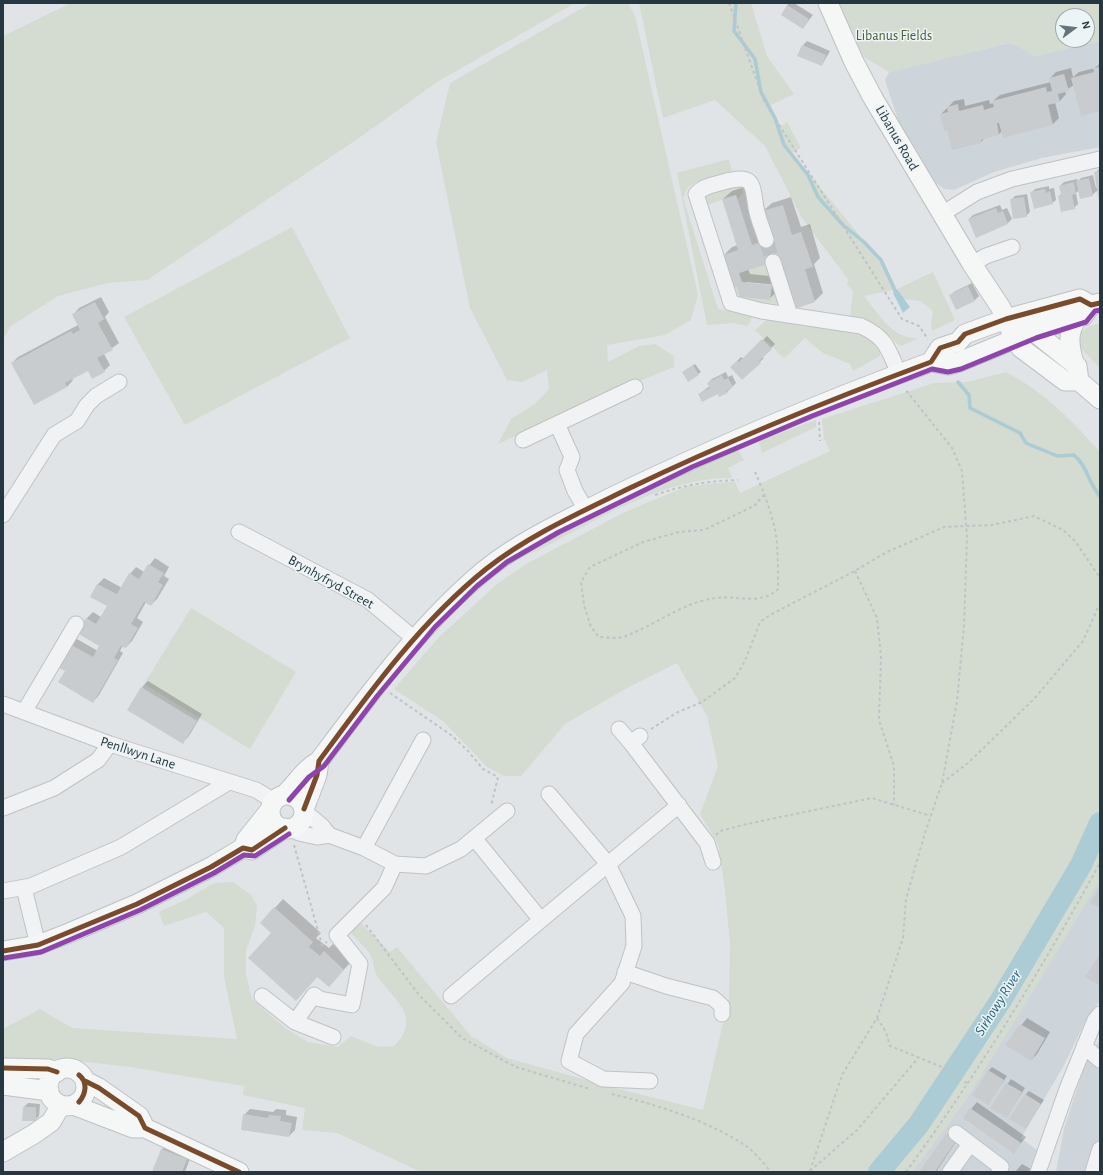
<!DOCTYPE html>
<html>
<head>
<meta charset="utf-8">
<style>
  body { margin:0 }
  #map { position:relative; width:1103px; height:1175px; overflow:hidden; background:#e1e4e6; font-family:"Alegreya Sans",sans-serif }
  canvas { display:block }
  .frame { position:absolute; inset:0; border:4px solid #253842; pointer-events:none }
  .north { position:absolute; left:1055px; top:8px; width:40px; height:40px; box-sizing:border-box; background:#edf4f6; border:1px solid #9da9ae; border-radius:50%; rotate:75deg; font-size:11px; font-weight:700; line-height:16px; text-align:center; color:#253842 }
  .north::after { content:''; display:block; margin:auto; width:14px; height:18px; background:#67747b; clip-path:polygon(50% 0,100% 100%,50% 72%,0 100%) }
</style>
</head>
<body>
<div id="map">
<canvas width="1103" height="1175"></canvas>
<div class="frame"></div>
<div class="north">N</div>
</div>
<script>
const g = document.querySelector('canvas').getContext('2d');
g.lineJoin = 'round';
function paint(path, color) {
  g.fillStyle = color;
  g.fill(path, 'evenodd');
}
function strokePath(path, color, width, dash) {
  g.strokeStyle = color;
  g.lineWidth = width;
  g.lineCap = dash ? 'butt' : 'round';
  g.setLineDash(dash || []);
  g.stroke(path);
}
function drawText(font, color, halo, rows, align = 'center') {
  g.font = font + ' "Alegreya Sans",sans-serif';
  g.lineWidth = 3;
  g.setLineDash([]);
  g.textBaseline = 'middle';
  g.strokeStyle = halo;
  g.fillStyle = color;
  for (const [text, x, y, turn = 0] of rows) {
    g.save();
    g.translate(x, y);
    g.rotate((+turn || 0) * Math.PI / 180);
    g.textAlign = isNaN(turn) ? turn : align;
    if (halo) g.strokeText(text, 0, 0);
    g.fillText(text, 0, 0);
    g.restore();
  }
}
paint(new Path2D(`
  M1100 41V147L1042 158 994 172 954 190 944 189 935 182 898 120 885 80 889 72 1008 43 1018 46 1034 56Z
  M1100 879V1001L1088 1016 1063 1067 1021 1138 1038 1151 1028 1172H912L965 1101Z
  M1100 1041V1172H1056L1064 1129 1089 1052Z`), '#ced5da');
paint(new Path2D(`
  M71 3H575L437 82 359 138 147 280 107 283 58 296 11 326 3 339V36Z
  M591 3H628L635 16 698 295 691 320 665 335 607 345 608 362 639 346 655 344 674 356V367L596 399 498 444 511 419 535 404 549 389 547 370 522 382 507 380 470 308 436 142 450 83Z
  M639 3H751L767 56 794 94 769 106 780 127 787 122 801 148 792 153 874 253 882 258 897 289 933 272 955 320 932 331 931 323 933 311 921 301 904 299 897 289 864 296C878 313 893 340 918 338L901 346C892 341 888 332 880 327 871 320 860 318 850 317L853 291 847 285 848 279 802 218 765 146 715 100 663 118Z
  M840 3H1100V41L1034 56 1018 46 1007 43 889 72 861 55 839 4ZM1063 16H1087V40H1063Z
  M729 159 732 172 695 183 688 187 683 198 718 309 753 315 748 326 733 323 707 325 677 173Z
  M738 186 742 188 743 193 737 199 735 195 704 206 702 198 706 192Z
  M292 227 350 338 185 425 124 317Z
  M767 264 778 301 777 304 739 299 736 296 733 288 737 287 741 297 770 300 772 285 742 282 739 273Z
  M770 317 856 330 874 338 881 347 880 356 853 371 850 364 823 353 805 338 784 358 755 330Z
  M1100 323V368L1080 347 1079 334 1089 326Z
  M1006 372C1045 393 1071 419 1100 452V879L1040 980 965 1101 912 1172H884L878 1165 872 1172H421L337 1133 302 1130 305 1108 243 1095 244 1086 130 1067 60 1059H3V1029L40 1009 72 1028 237 1039 224 977V928L206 912 164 926 159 912 187 899 214 883 233 882 251 895 257 906 255 926 246 950V975L252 999 285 1028 308 1042 338 1047 351 1036 378 1047 394 1046C425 1016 390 998 376 974 373 968 374 961 371 956 367 948 357 940 351 933L359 921 390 952 397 947 471 1036 507 1058 615 1088 703 1110 729 997 730 944 724 882 718 844 700 814 718 766 707 716 677 663 629 687 565 724 521 776H504L487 767 443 721 394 689 438 638 497 584 528 563 623 513 685 487 715 483 735 482 740 493 830 451 824 438 822 419 934 383 967 382Z
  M816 420V427L762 453 759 443 760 440Z
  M734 450H738L744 460 728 468 732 478C670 477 607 514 552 543 537 551 518 558 504 569 460 603 423 644 387 687L441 621 505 563 611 505Z
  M191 608 296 672 250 749 144 684Z`), '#d4dbd0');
paint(new Path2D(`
  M897 289 910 307 903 313 893 293Z`), '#abccd4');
paint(new Path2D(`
  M790 3H794L813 15 803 28 787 5Z
  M807 41 830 51 822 65 803 45Z
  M1100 63V110L1074 85 1065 91 1066 94 1060 101 1055 102 1059 118 1053 124 1002 131 999 134 985 138 981 142 948 129 941 114 954 101 964 99 965 106 989 100 990 104 994 103 993 101 1000 95 1051 82 1050 78 1056 72 1071 68 1073 77 1079 72 1095 68Z
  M1100 168V200L1098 190 1092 195 1079 190 1076 193 1078 204 1074 208 1059 196 1062 193 1060 186 1064 182 1077 179 1078 181 1081 178 1093 175 1096 188H1097L1095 173Z
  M1049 186V189L1054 188 1056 200 1052 203 1031 193 1035 189Z
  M744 187 760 237 763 211 772 203 791 197 801 227 810 224 820 258 814 264 823 293 815 301 781 259 748 269 750 274 780 277 778 291 769 299 741 296 724 255 732 247 738 245 723 199 732 191ZM747 282 777 285V287L747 284Z
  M1027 194 1030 212 1026 216 1011 200 1015 196Z
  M1000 205 1002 210 1007 208 1012 219 1008 223 976 236 969 219 973 215Z
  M972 283 979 296 975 300 957 309 950 296 954 292Z
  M101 297 109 312 105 317 119 343 104 354 110 365 104 371 88 369 72 378 73 380 67 387 12 363 18 357 78 325 73 315 79 308Z
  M767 336 775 344 762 357 764 358 742 379 731 367 741 357 744 359Z
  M695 364 701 372 688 381 685 371Z
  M726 372 728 377 732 375 736 383 727 392 699 394 710 386 708 383 712 379Z
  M155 558 169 567 164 576 169 579 157 599 151 605 146 602 137 618 143 622 132 641 126 647 123 645 120 651 123 653 99 695 93 702 66 671 57 665 75 638 98 651 101 646 79 633 87 618 93 612 101 617 108 605 91 596 98 584 104 578 122 588 130 574 136 567 144 572Z
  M148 681 202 714 189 736 183 742 142 687Z
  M283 899 321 933 316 938 329 948 333 944 352 961 337 977 318 976 304 991 272 933 261 923Z
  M1027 1018 1050 1032 1037 1054 1031 1060 1006 1045Z
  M992 1067 1007 1076 988 1104V1071Z
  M1011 1079 1025 1088 1007 1116 991 1107Z
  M1029 1091 1044 1100 1025 1128V1095Z
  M977 1102 1026 1137 1013 1153 971 1109Z
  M28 1103 40 1104 39 1116 35 1120 24 1107Z
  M250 1109 273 1112 276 1109 286 1110V1115L297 1117 295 1130 289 1136 244 1115Z
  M952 1128 961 1134 936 1172H921Z
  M168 1144 192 1153 185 1172H153L161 1150Z
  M1022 1164 1031 1169 1030 1172H1015Z`), '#0003');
strokePath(new Path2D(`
  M736 3 734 31 755 59 761 92 775 118 784 145 808 175 818 197 843 225 864 242 881 260 897 295
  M958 382 969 395 970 408 1020 433 1026 443 1057 456 1074 455C1088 467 1088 483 1100 496`), '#abccd4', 3.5);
strokePath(new Path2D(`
  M879 1172 919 1124 1001 1000 1081 865 1100 823`), '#abccd4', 22);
paint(new Path2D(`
  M787 5 809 19 803 29 781 15Z
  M802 45 826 55 822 66 797 56Z
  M1100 67V111L1081 116 1071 78 1094 72 1093 68Z
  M1064 74 1069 91 1058 94 1060 102 1048 105 1053 125 1003 138 999 123H997L999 135 981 140 982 143 952 150 947 131H944L940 114 948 112 947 107 958 104 959 111 983 105 984 110 994 107 992 101 1046 87 1047 92 1052 91 1049 78Z
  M1100 171V201H1099L1094 172Z
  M1089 178 1093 196 1080 199 1076 181Z
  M1074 182 1076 194 1072 195 1075 209 1061 212 1058 196 1061 195 1059 186Z
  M1045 189 1046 193 1050 191 1053 204 1034 209 1030 192Z
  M736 195 752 245 771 239 762 211 783 205 792 235 801 232 813 267 805 269 815 302 795 309 780 260 739 273 742 282 772 285 770 300 740 297 737 287 733 288 723 255 738 250 722 199Z
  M1024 197 1027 217 1013 219 1010 199Z
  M996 208 998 213 1003 211 1008 224 976 238 968 219Z
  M968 286 975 301 956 310 949 295Z
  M95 302 104 319 98 323 113 350 97 358 105 372 92 379 88 371 65 383 67 387 34 405 11 363 71 331 73 334 80 330 72 314Z
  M762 339 772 349 759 361 761 363 742 380 730 367 737 361 739 362Z
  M693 365 699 375 688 382 682 372Z
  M722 375 724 380 728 378 733 387 726 391 728 393 719 397 718 394 702 402 698 394 710 388 707 383Z
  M148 564 164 573 158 582 163 585 151 606 144 602 131 624 138 628 126 648 121 646 114 658 118 660 93 703 58 682 65 671 55 666 68 643 93 657 99 646 77 633 86 618 96 624 107 606 90 597 97 584 117 594 129 573 139 579Z
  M141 687 197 721 183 744 127 710Z
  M1100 885V908L1090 903Z
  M274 907 313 942 309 947 320 956 324 951 344 970 329 987 317 977 296 1001 248 958 271 933 260 923Z
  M1100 954V986L1085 977Z
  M1020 1024 1045 1038 1031 1061 1005 1045Z
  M988 1070 1004 1080 988 1105 972 1095Z
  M1006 1083 1022 1092 1007 1118 990 1108Z
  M1025 1094 1041 1104 1026 1129 1009 1119Z
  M23 1107H36V1121H22Z
  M970 1108 1021 1143 1014 1154 963 1118Z
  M243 1114 268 1118 269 1115 281 1116 280 1121 292 1123 289 1137 241 1130Z
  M946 1134 956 1141 935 1172H919Z
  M161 1149 187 1159 182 1172H152Z`), '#c9cccf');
strokePath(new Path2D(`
  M766 240 773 262`), '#bbc2c5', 15, [15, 8]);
const minor = new Path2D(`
  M942 214 977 192 1012 179 1100 159
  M766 240C763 230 758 219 756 208 752 182 754 174 723 182 713 185 703 186 696 194L731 303 762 311 861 326C887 338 888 349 899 374
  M773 262 788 309 787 315
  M972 264 986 256 1012 247
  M557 424 572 457 567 470 575 491 586 510
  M523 440 635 387
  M3 515 54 435 77 421 87 405 96 396 119 382
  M239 532 368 600 416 640
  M3 704 110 744 256 790 274 801
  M24 712 76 624
  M619 729 631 743 640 736
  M631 743 707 843 713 862
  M549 794 608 864 633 916 634 946 622 983 576 1034 569 1061 603 1079 650 1081
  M3 808 54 788 98 760 110 744
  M304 811 322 826 329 835
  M290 828 299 833 317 837 329 835 364 848 395 864 426 866 461 849 507 811
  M474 838 541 920 679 805
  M364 848 423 740
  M24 888 38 945
  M3 891 31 886 121 847 229 782
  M625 972 666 986 713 998 722 1006V1014
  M262 996 295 1022 333 1037
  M451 996 541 920
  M295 1022 314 995 320 999 352 1005 360 964 337 935 384 888 395 864
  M1084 1046 1100 1060
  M956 1133 1001 1167 999 1172
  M950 1172 970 1144
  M1038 1172 1067 1089 1095 1020 1100 1014
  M1093 1172 1100 1149`);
const major = new Path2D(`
  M828 3 854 62 873 98 972 264 1001 308 1015 340 1021 348 1065 381H1079
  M1027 326 1077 366 1079 381 1100 399
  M931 362 940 348 958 342 965 334 1006 319 1080 299 1091 305
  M1074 363C1069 345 1067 334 1077 318
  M284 795C297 783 303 770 319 761 366 698 413 634 472 581 511 545 563 522 610 498 715 447 822 402 931 362L948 365 959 362 1034 331 1083 316 1091 305 1100 303
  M270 812a17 17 0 1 1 34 0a17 17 0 1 1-34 0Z
  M304 809 317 775 319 761
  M243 848 246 840 270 810
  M3 951 38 945 69 933 137 904 211 867 243 848 252 850 285 828
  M3 1068 48 1069 57 1072
  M48 1087a19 19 0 1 1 38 0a19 19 0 1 1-38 0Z
  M85 1081 99 1088 139 1116 145 1128
  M3 1085 49 1091
  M73 1105 133 1128H145L239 1172
  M3 1152 34 1134 51 1122 61 1105`);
strokePath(minor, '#bfc2c4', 17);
strokePath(major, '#bcc2c4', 21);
strokePath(new Path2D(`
  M729 3 764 101 902 319 919 326 928 339
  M819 422 820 441
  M755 472C764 492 775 521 777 543 778 558 778 574 778 589 760 606 738 595 716 598 682 602 655 626 623 637 616 639 606 637 599 637L591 627 584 605 581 582 590 567 643 542 679 532 704 530 754 506 764 495
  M655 495C684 485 707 481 738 480
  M855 571 877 618 881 657 879 720 894 766V805
  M390 693 451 735 468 751 483 769 498 777 491 806
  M651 729 678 712 702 702 735 678 745 661 760 622 770 615 851 573 887 552 944 527 992 525 1034 516 1063 530 1075 541 1100 578
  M942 783 968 763 1034 699 1083 641 1100 603
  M716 835 720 831 747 824 872 798 931 816
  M294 845 322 945 327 942
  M366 925 419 995 462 1038 516 1067 590 1089
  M877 1018 886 1032 890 1046 942 1067 968 1084
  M612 1094C654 1104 710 1121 746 1146 755 1152 764 1164 771 1172
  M810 1171 842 1075 877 1018 903 938 906 899 925 833 942 783 957 701 964 626 967 537 962 471 952 448 905 389
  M810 1171 857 1130 919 1057
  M906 1172C978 1073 1041 970 1100 863`), '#bfc3c6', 2, [3, 3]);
strokePath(minor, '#f0f2f3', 15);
strokePath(major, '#f5f6f6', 19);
strokePath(new Path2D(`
  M304 809 317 775 319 761C369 693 420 622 486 569 529 535 581 512 630 488 728 441 829 400 931 362L940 348 958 342 965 334 1006 319 1080 299 1091 305 1100 303
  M3 951 38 945 137 904 211 867 243 848 252 850 285 828
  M3 1068 48 1069 57 1072
  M85 1081 99 1088 139 1116 145 1128 239 1172
  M79 1102C86 1094 88 1082 79 1075`), '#7a4b2a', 5);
strokePath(new Path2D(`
  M289 800 309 777 324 766 378 695 435 627 477 586 507 562 559 532 692 467 812 416 932 369 948 372 961 369 1036 338 1086 322 1095 311 1100 310
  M4 958 41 952 140 910 214 873 244 855 255 856 289 834`), '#8e44ad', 5);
drawText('14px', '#475f31', '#edf4f6', [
  ["Libanus Fields",894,36]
]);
drawText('14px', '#253842', '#edf4f6', [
  ["Libanus Road",897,138,60],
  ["Brynhyfryd Street",331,582,29],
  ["Penllwyn Lane",138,753,18]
]);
drawText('italic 15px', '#2b657a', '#edf4f6', [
  ["Sirhowy River",998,1003,-58]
]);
</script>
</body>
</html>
